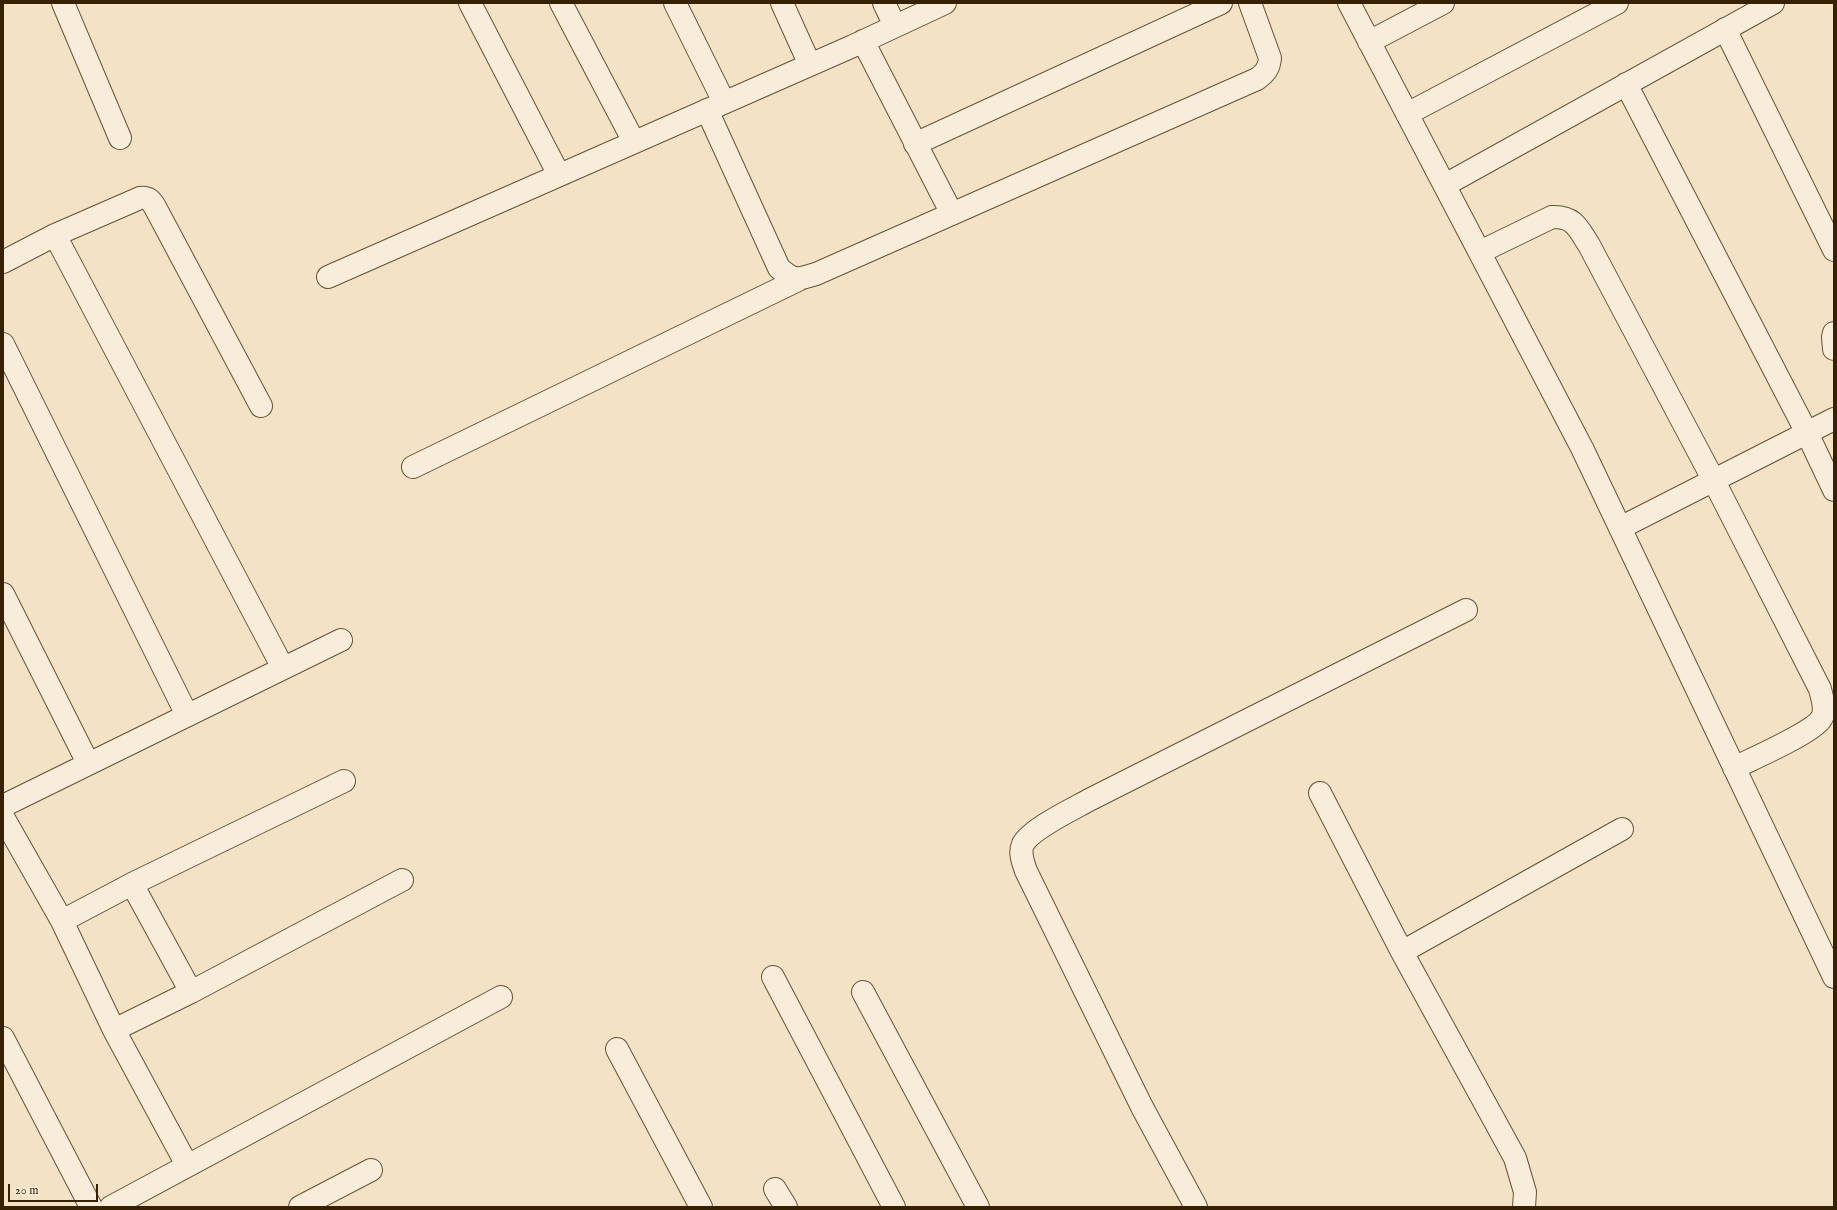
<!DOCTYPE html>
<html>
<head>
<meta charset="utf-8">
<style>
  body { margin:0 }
  #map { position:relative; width:1837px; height:1210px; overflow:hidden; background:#f4e2c7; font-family:"IM FELL English",serif }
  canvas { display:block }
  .frame { position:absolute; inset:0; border:4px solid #362203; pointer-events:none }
  .scale { position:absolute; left:8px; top:1184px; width:90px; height:18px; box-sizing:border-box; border:2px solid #362203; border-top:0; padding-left:5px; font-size:12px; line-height:14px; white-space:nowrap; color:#362203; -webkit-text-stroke:3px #f8ecdb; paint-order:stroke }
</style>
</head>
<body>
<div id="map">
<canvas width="1837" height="1210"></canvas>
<div class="frame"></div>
<div class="scale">20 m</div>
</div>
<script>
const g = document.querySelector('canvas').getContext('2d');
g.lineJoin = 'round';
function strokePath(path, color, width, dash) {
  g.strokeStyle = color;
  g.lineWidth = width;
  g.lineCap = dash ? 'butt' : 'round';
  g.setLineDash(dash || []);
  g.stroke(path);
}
const minor = new Path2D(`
  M63 3 120 138
  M470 3 559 175
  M561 3 634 142
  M675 3 724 102
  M782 3 810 65
  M884 3 895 26
  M1349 3 1582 448 1834 977
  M1725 29 1834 250
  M863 41 952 214
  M1369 42 1443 3
  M1626 84 1807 433 1834 490
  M707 110 779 268C794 281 797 280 816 274L1257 79C1265 73 1269 69 1270 58L1250 3
  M1407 114 1617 3
  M915 144 1221 3
  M1445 185 1773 3
  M55 235 283 668
  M1480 252 1552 217C1574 216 1578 228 1589 245L1714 481 1820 689C1822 698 1827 711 1821 719 1812 733 1752 759 1734 768
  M3 262 55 235 140 198C148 197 151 200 155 207L261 406
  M328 277 853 46 945 3
  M1834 333 1833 337 1834 349
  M3 344 187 715
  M413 467 798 280
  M1620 528 1834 419
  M3 594 88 763
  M1320 793 1402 952 1515 1158 1525 1192 1524 1207
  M3 806 341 640
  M3 817 62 921 114 1030 187 1165
  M132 884 191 992
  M62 921 132 884 344 781
  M1402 952 1622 829
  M773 977 894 1207
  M863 992 978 1207
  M114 1030 191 992 402 880
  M3 1038 91 1207
  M617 1049 701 1207
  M775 1189 786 1207
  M111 1207 501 997
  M300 1207 371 1170
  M1196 1207 1142 1107 1026 871C1023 862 1019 853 1023 844 1031 829 1073 809 1089 800L1466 610`);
strokePath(minor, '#665234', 24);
strokePath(minor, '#f8ecdb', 22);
</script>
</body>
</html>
